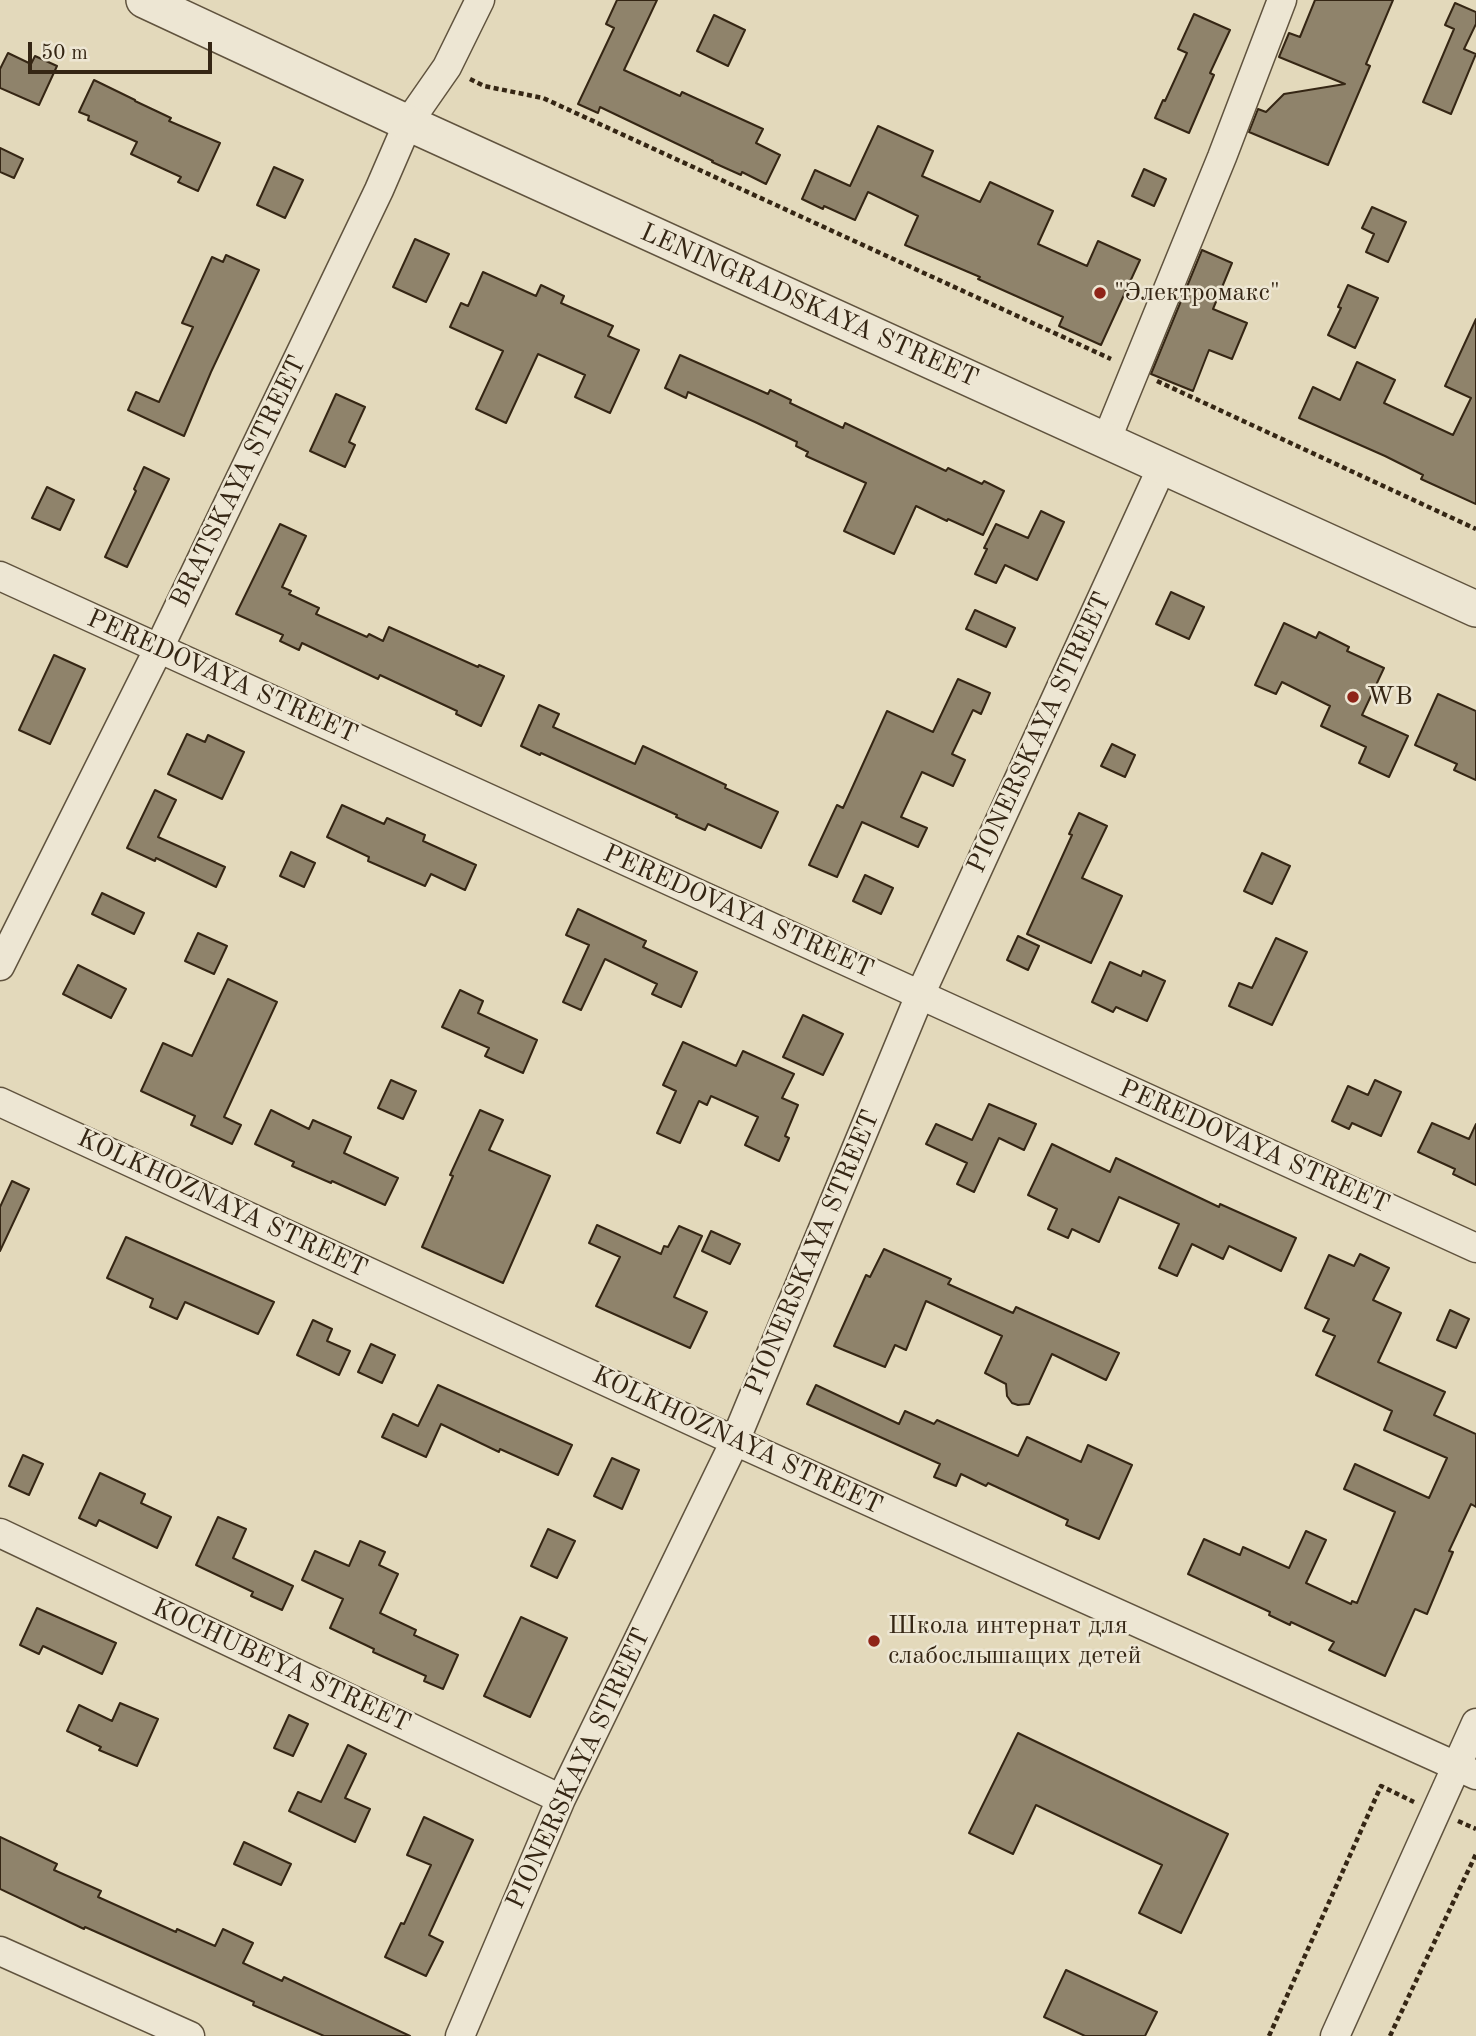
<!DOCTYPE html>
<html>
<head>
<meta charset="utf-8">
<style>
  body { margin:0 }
  #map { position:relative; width:1476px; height:2036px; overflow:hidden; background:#e3d9bb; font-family:"Old Standard TT",serif }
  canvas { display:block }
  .scale { position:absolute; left:28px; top:42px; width:184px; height:32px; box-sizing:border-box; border:4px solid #352614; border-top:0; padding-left:9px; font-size:21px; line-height:24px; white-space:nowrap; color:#352614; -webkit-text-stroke:5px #ede6d3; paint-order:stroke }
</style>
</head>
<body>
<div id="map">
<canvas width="1476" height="2036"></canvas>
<div class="scale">50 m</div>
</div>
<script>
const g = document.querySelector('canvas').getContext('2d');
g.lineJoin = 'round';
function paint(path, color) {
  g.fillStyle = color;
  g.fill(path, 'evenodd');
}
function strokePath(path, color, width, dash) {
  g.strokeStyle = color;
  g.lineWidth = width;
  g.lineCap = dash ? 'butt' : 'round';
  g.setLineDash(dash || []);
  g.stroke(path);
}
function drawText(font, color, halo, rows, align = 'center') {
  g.font = font + ' "Old Standard TT",serif';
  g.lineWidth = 5;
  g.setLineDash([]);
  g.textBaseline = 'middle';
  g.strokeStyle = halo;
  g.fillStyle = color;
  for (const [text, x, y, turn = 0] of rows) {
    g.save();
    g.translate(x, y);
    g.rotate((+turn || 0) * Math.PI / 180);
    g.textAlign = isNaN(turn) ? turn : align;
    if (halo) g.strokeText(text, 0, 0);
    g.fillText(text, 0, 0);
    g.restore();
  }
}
const building = new Path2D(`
  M617 0H657L624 70 680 96 682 92 763 129 756 143 780 155 766 184 742 172 741 175 712 162 713 161 600 107 598 113 578 104 614 28 606 24Z
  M1315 0H1393L1366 64 1370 66 1328 165 1249 132 1258 109 1266 112 1284 94 1345 84 1279 57 1289 33 1300 37Z
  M1455 3 1476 12V24L1464 49 1476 54 1451 114 1423 102 1454 29 1445 25Z
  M1194 14 1230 30 1210 73 1214 75 1189 133 1155 118 1163 100 1165 101 1187 53 1178 49Z
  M714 15 745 30 728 66 697 51Z
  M8 53 31 64 35 56 57 66 39 105 0 88V69Z
  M94 80 135 100V101L171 118 169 121 220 143 198 191 178 182 181 177 131 154 137 142 88 120 89 116 79 112Z
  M878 126 933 151 922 176 980 202 990 182 1053 211 1038 244 1087 266 1098 241 1140 260 1101 345 1059 326 1063 317 978 279 980 277 905 245 918 216 868 192 855 220 824 206 823 209 802 199 815 170 850 186Z
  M0 148 23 159 14 178 0 172Z
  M274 167 303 180 285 218 257 205Z
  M1144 169 1166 179 1154 206 1132 196Z
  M1372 207 1406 222 1388 262 1366 252 1374 234 1362 228Z
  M415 239 449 254 426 302 393 287Z
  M1202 250 1232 263 1213 309 1247 323 1232 359 1209 350 1193 391 1151 374Z
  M226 255 259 270 211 372 184 436 128 410 136 392 159 402 193 327 182 323 212 257 223 262Z
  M483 272 536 296 541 285 564 296 561 303 613 326 608 336 639 350 610 413 575 397 585 375 538 354 506 423 476 409 503 351 450 327 461 303 468 306Z
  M1348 285 1378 298 1355 348 1328 335 1341 308 1338 307Z
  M1476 319V504L1421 479 1423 475 1385 456 1299 418 1313 387 1340 400 1357 362 1395 380 1384 403 1453 435 1471 398 1445 386Z
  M680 355 768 394 770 390 791 400 790 403 843 428 845 423 946 471 948 468 982 484 984 481 1004 491 983 535 948 519 947 521 916 506 894 554 844 531 866 483 806 456 808 452 796 446 797 442 755 422 688 392 686 398 665 388Z
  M336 394 365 407 349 442 355 445 345 467 310 451Z
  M144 467 169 479 127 567 105 557 136 491 134 489Z
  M47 487 74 500 60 530 32 518Z
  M1041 511 1064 522 1037 580 1005 565 996 583 975 574 987 549 984 548 996 524 1028 538Z
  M280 524 306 536 282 587 291 591 289 594 319 608 316 614 367 637 369 634 383 641 389 627 478 667 479 665 504 676 481 726 456 714 457 711 380 675 378 679 302 643 299 650 280 641 283 635 236 614Z
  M1171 592 1204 607 1189 639 1156 624Z
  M975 610 1015 628 1006 647 966 629Z
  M1284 623 1316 638 1319 632 1349 647 1347 651 1384 668 1362 715 1408 736 1389 777 1359 763 1366 747 1321 726 1330 706 1282 682 1276 694 1255 685Z
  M54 655 85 669 50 744 19 730Z
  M958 679 990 693 981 714 973 710 952 754 965 760 953 786 922 772 901 817 927 828 918 847 862 822 837 877 809 865 837 805 843 808 887 711 933 732Z
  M1438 694 1476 711V780L1454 770 1457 764 1415 745Z
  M539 705 559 714 553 727 635 764 643 746 726 785 725 788 778 812 761 848 708 824 705 830 676 817 677 815 541 753 540 755 521 746Z
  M187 734 205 742 208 735 244 752 222 799 168 774Z
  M1112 744 1135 755 1125 777 1101 766Z
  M155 790 176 800 158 837 225 867 216 887 156 858 155 861 127 848Z
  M342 805 384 824 387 818 425 835 423 841 476 865 465 890 431 874 425 886 368 861 369 857 327 837Z
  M1079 813 1107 826 1082 878 1122 896 1091 963 1027 934 1072 835 1069 834Z
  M291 852 315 863 304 887 280 876Z
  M1262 853 1290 866 1272 904 1244 891Z
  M865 875 893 888 881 914 853 901Z
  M102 893 144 913 134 934 92 914Z
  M578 909 646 941 643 947 697 972 681 1007 652 994 657 984 605 959 581 1010 563 1002 589 945 566 935Z
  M198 933 227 946 214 974 185 961Z
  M1018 936 1039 946 1028 970 1007 960Z
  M1276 938 1307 952 1272 1025 1229 1006 1239 983 1252 988Z
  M1110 962 1141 976 1143 971 1165 981 1147 1021 1116 1007 1113 1012 1092 1002Z
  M78 965 126 989 111 1018 63 994Z
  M228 979 277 1002 224 1117 241 1125 232 1144 191 1125 195 1116 141 1091 163 1043 192 1056Z
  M460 990 483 1001 478 1013 537 1040 523 1073 485 1056 489 1048 442 1027Z
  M803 1015 843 1034 823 1075 783 1057Z
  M683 1042 736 1066 743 1051 794 1074 782 1098 798 1105 785 1136 789 1138 779 1161 745 1145 758 1117 711 1096 707 1105 699 1101 680 1143 657 1133 676 1091 663 1085Z
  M391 1080 416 1091 403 1119 378 1108Z
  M1375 1080 1401 1092 1381 1136 1352 1123 1349 1129 1332 1121 1348 1086 1368 1095Z
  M989 1104 1036 1124 1024 1150 999 1138 974 1192 957 1184 967 1163 926 1144 936 1124 972 1140Z
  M271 1110 309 1129 313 1120 351 1137 344 1153 398 1178 385 1205 332 1181 331 1183 292 1166 294 1162 255 1144Z
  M480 1110 503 1120 489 1150 550 1176 503 1283 422 1247 453 1176 450 1175Z
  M1432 1123 1469 1139 1476 1124V1185L1453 1174 1455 1169 1418 1152Z
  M1052 1144 1110 1172 1116 1158 1219 1207 1220 1204 1296 1238 1281 1271 1229 1246 1223 1259 1192 1244 1177 1276 1159 1268 1179 1224 1119 1197 1099 1242 1072 1229 1068 1238 1048 1229 1057 1209 1028 1195Z
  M12 1181 29 1189 0 1251V1207Z
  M597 1225 661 1254 664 1246 668 1247 679 1226 702 1236 674 1297 707 1312 690 1348 596 1306 620 1257 589 1243Z
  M711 1231 740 1244 730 1264 702 1251Z
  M126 1237 274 1302 258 1334 185 1302 177 1319 150 1307 153 1299 107 1278Z
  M884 1249 951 1279 948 1284 1013 1313 1016 1307 1119 1353 1106 1380 1052 1354 1029 1404 1018 1405 1012 1403 1007 1396 1006 1384 985 1373 1002 1336 926 1301 906 1350 895 1345 885 1367 834 1346 866 1275 870 1277Z
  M1360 1254 1389 1268 1373 1300 1401 1313 1378 1362 1445 1392 1434 1415 1476 1434V1507L1471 1504 1449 1551 1453 1552 1427 1614 1415 1609 1385 1676 1329 1650 1334 1642 1291 1622 1290 1625 1269 1615 1270 1612 1188 1574 1204 1539 1240 1555 1243 1547 1289 1568 1306 1531 1326 1540 1306 1583 1351 1604 1352 1601 1357 1603 1395 1512 1344 1489 1355 1464 1429 1498 1447 1458 1384 1430 1392 1411 1316 1375 1335 1336 1323 1331 1329 1319 1305 1308 1329 1255 1354 1266Z
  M1450 1310 1469 1319 1456 1348 1437 1340Z
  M313 1320 332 1329 327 1341 350 1351 339 1375 297 1355Z
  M371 1344 395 1355 382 1383 358 1372Z
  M438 1385 572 1445 558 1475 500 1449 499 1452 441 1424 426 1457 382 1437 393 1414 418 1426Z
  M816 1385 899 1424 905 1411 934 1424 937 1420 1018 1456 1027 1437 1081 1462 1088 1445 1132 1465 1099 1539 1066 1525 1068 1520 988 1483 986 1486 961 1474 956 1486 934 1477 940 1464 807 1404Z
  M23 1455 43 1464 29 1495 9 1486Z
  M612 1458 639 1470 622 1509 594 1496Z
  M100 1473 145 1494 141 1503 171 1517 157 1548 99 1520 96 1526 79 1518Z
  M218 1517 246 1529 233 1558 293 1586 282 1610 251 1596 253 1592 196 1565Z
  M548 1529 575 1541 557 1578 531 1566Z
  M360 1541 385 1552 379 1565 398 1574 380 1613 416 1630 414 1635 458 1655 443 1689 424 1681 426 1676 373 1652 374 1649 330 1628 343 1599 302 1580 315 1551 349 1566Z
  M37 1608 116 1643 102 1674 43 1646 39 1654 20 1645Z
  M521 1617 567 1638 530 1717 484 1696Z
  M120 1703 158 1719 137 1766 99 1750 101 1747 67 1731 79 1705 112 1721Z
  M289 1715 308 1724 293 1756 274 1748Z
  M1018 1733 1228 1834 1181 1933 1139 1913 1162 1865 1036 1805 1013 1854 969 1833Z
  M348 1745 366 1754 345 1798 370 1809 355 1842 289 1811 298 1792 321 1802Z
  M424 1817 473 1840 429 1935 443 1942 426 1976 385 1957 401 1923 404 1924 431 1865 407 1855Z
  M0 1837 57 1864 54 1870 101 1891 98 1897 176 1932 177 1929 215 1946 223 1929 253 1943 243 1963 282 1981 284 1977 410 2036H324L253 2005 254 2002 85 1927 84 1929 0 1889Z
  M244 1842 291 1864 281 1885 234 1864Z
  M1066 1970 1157 2012 1145 2036H1085L1044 2017Z`);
paint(building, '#8f836b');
strokePath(building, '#352614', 2);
const minor = new Path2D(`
  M1106 441 1222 157 1282 0
  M0 576 1476 1248
  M0 966 159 648 379 190 408 123 447 67 480 0
  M0 1102 735 1441 1476 1775
  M0 1533 561 1799
  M0 1951 190 2036
  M460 2036 561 1799 735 1441 920 995 1162 467
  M1335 2036 1476 1723`);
const tertiary = new Path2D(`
  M144 0 408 123 1476 609`);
strokePath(minor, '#60533e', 31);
strokePath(tertiary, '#60533e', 38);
strokePath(new Path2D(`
  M470 79 484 86 543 98 1111 359
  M1157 381 1476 529
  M1458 1821 1476 1829
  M1269 2036 1381 1786 1414 1802
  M1390 2036 1476 1854`), '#352614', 4.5, [5, 3.5]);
strokePath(minor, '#ede6d3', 28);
strokePath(tertiary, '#ede6d3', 35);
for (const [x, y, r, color] of [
  [1100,293,7,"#8f2418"],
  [1353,697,7,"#8f2418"],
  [874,1641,7,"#8f2418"]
]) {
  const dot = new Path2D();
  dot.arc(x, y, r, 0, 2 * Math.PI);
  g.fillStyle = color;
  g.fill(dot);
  strokePath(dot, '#ede6d3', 2.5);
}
drawText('26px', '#352614', '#ede6d3', [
  ["\"Электромакс\"",1114,293],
  ["WB",1367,697],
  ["Школа интернат для",888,1626],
  ["слабослышащих детей",888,1656]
], 'left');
drawText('26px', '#352614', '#ede6d3', [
  ["LENINGRADSKAYA STREET",809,306,24],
  ["BRATSKAYA STREET",239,482,-64],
  ["PEREDOVAYA STREET",222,677,24],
  ["PIONERSKAYA STREET",1040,733,-65],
  ["PEREDOVAYA STREET",738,912,24],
  ["PEREDOVAYA STREET",1254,1147,24],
  ["KOLKHOZNAYA STREET",222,1204,25],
  ["PIONERSKAYA STREET",813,1253,-67],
  ["KOLKHOZNAYA STREET",737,1441,25],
  ["KOCHUBEYA STREET",281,1666,25],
  ["PIONERSKAYA STREET",579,1769,-65]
]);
</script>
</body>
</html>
